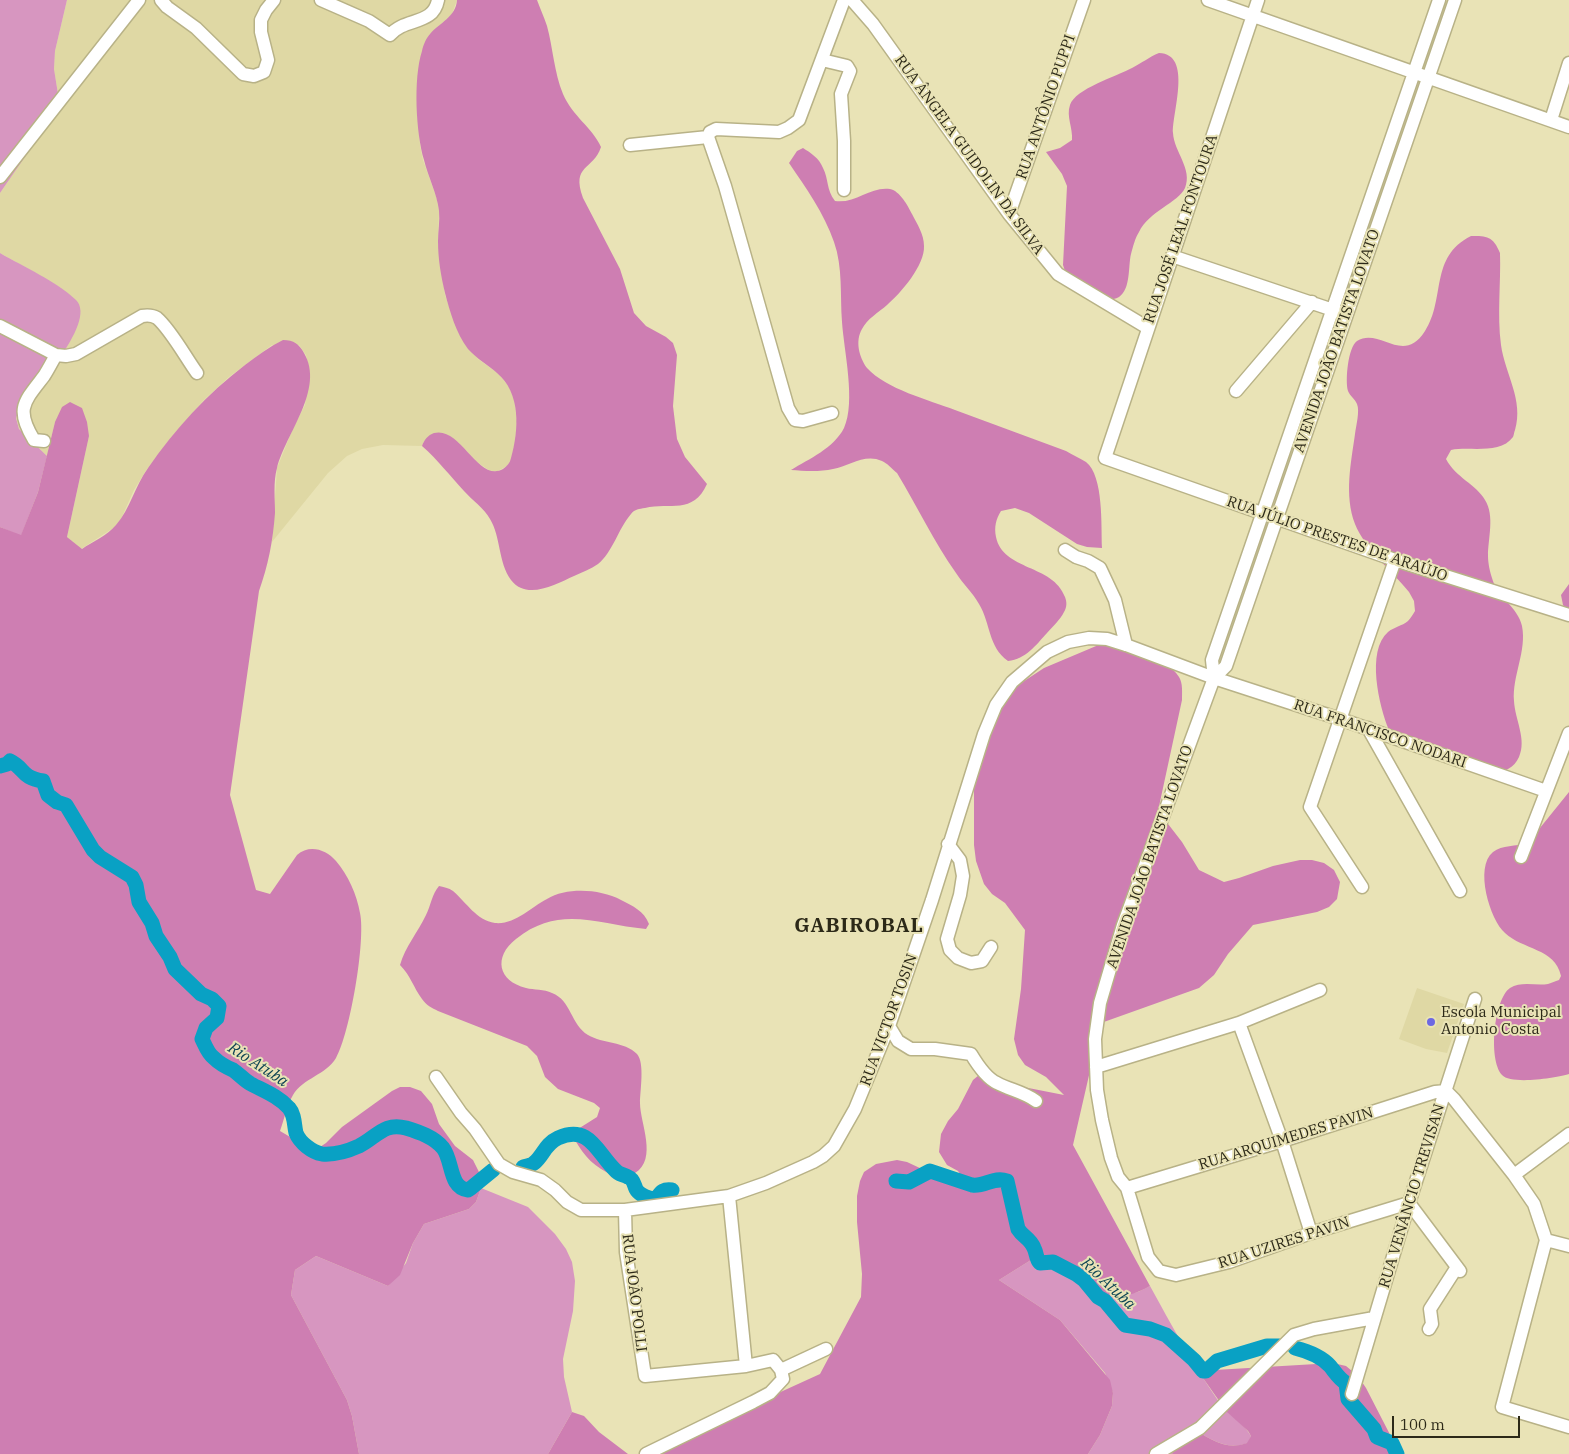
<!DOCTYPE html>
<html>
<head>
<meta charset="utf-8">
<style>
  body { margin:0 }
  #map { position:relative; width:1569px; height:1454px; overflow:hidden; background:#e9e3b6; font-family:"IBM Plex Serif",serif }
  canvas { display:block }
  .scale { position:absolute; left:1392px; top:1416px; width:128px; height:22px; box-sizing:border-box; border:2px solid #2c2918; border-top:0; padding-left:6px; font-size:15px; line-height:18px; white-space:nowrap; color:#2c2918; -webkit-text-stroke:4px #e9e3b6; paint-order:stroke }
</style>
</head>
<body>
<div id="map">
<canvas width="1569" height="1454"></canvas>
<div class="scale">100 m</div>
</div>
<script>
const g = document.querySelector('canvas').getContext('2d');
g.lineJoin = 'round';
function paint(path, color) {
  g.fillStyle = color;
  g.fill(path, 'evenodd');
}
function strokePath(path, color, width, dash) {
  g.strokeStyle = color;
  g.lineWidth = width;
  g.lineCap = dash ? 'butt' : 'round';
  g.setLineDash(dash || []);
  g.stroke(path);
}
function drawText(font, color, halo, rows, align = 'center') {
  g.font = font + ' "IBM Plex Serif",serif';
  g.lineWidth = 4;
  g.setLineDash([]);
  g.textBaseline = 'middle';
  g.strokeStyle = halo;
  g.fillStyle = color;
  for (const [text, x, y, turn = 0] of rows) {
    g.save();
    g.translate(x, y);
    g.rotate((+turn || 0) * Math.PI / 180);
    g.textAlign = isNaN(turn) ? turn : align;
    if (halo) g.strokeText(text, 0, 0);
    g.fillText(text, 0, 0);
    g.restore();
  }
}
paint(new Path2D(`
  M67 0H457L452 14 429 35 422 52 417 95 420 145 423 160 437 199 439 211 438 243 445 295 455 323 461 337 478 359 499 374 509 387 514 399 517 421 515 443 511 460 507 466 498 471H490L477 462 459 443 448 435 424 441 422 446 383 445 362 449 347 456 328 473 272 542 277 468 293 428 305 405 309 369 306 355 299 345H272L229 377 204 400 169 440 147 469 134 490 121 519 115 527 81 549 67 537 89 436 55 422 47 456 19 429 16 418 61 288 0 253V193L45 128 58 94 54 69 55 51Z
  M1417 988 1464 1004 1447 1053 1426 1049 1399 1039Z`), '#dfd8a4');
paint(new Path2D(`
  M0 0H67L55 51 54 69 58 94 45 128 0 193Z
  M0 253C24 267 56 281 76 300 99 323 27 396 16 418L19 429 47 456 38 492 21 536 0 527Z
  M481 1188 528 1207 555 1234 566 1249 572 1262 575 1281 573 1311 563 1359 564 1377 572 1412 548 1454H359L352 1416 347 1400 291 1295 295 1270 316 1256 388 1286 406 1263 413 1243 424 1224 469 1209 476 1202Z
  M1031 1260 1109 1296 1138 1292 1150 1286C1171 1324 1192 1363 1217 1399 1226 1413 1243 1422 1251 1436L1248 1443C1228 1450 1212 1441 1196 1430L1179 1436 1172 1454H1088L1100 1435 1112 1406 1113 1393 1105 1373 1060 1320 999 1280Z`), '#d796c0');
paint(new Path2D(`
  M457 0H537C540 8 544 17 547 26 553 48 554 72 563 94 573 117 592 127 601 147 593 171 571 164 583 198L620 269 634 313 646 326 666 337 673 343 677 355 673 406 677 439 685 457 707 484C693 515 670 502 645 508 639 509 635 509 631 514 618 529 613 552 598 564 591 569 582 572 574 576 556 584 527 601 511 580 498 562 501 537 490 519 484 508 472 500 464 491 450 476 438 460 422 446 424 440 428 435 434 433 461 426 478 483 503 469 507 466 510 463 511 458 519 430 521 393 497 373 488 365 477 359 468 349 456 333 450 312 445 293 441 276 438 259 438 241 438 231 440 221 439 211 437 193 428 177 424 160 416 133 413 79 422 51 423 46 426 38 430 34 439 23 456 17 457 0Z
  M1159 53C1193 54 1172 113 1173 133 1174 152 1193 169 1185 188 1178 203 1149 211 1139 232 1135 238 1133 247 1131 254 1128 266 1131 289 1119 297 1116 299 1111 299 1108 300L1067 277 1063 265 1067 186 1062 174 1046 152 1060 148 1072 140C1073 128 1066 116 1070 105 1075 89 1117 76 1132 68 1142 63 1149 57 1159 53Z
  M803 148C811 153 819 158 823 168 829 180 826 189 835 201 855 204 871 186 890 189 900 191 908 206 912 214 917 224 924 234 924 246 925 265 901 293 887 305 879 312 867 319 862 329 855 341 859 357 867 368 886 389 929 400 955 410 992 424 1029 437 1066 451 1072 455 1080 458 1086 462 1104 476 1101 527 1102 548L1087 547 1077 544 1029 513 1015 508 1001 511C996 519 994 527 996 537 1003 571 1053 564 1065 597 1067 602 1067 607 1064 612 1060 620 1053 626 1047 633 1036 645 1026 659 1008 661 988 647 991 624 979 604 973 593 963 584 956 573 934 542 917 506 897 473 892 469 887 463 882 461 865 453 849 466 833 469 820 472 804 471 791 470 809 459 834 448 844 428 856 402 844 351 842 322 840 296 843 267 834 242 824 213 806 188 789 163L797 151Z
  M1471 236C1487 236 1493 236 1500 253 1501 283 1497 314 1501 345 1505 374 1524 400 1515 430 1514 432 1514 435 1513 437 1500 455 1469 446 1451 450L1446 459C1456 478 1476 484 1485 500 1495 516 1488 538 1488 556 1488 563 1490 572 1492 578 1497 597 1518 607 1522 626 1527 651 1512 676 1514 701 1515 720 1527 739 1519 757 1514 768 1505 771 1495 774L1389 730C1379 706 1366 651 1388 632 1394 627 1402 626 1408 621 1411 618 1413 614 1415 611L1414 601 1409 592C1392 571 1365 549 1355 524 1344 495 1351 463 1355 434 1356 426 1360 411 1357 404 1355 399 1350 396 1348 391 1345 381 1348 347 1357 341 1380 327 1403 366 1425 331 1446 299 1429 257 1471 236Z
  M283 340C294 340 299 344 304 353 325 389 286 433 277 468 273 482 275 499 275 513 273 541 268 566 259 591L230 795 256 890 270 894 297 855C309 844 326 849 336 861 348 875 357 895 360 913 366 940 350 1034 336 1058 326 1075 303 1078 293 1095 287 1105 284 1120 280 1131L314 1151 326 1143 342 1127 392 1091 400 1087H410L421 1091 432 1104 439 1124 455 1146 473 1160 480 1174 481 1188 476 1202 469 1209 424 1224 413 1243 400 1275 388 1286 316 1256 295 1270 291 1295 347 1400 352 1416 359 1454H0V527L21 535 38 492 55 422 62 407 70 402 82 408 87 422 89 436 67 537 82 549C92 542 108 535 116 525 130 509 135 486 148 468 175 429 207 394 245 365 257 356 269 347 283 340Z
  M1569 584V613L1563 605 1561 595Z
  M1108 641C1128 649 1168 658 1179 677 1183 683 1182 693 1182 700L1158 811 1182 842 1199 870 1224 882 1239 878 1273 866 1300 860H1312L1324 863 1334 870 1340 882 1337 899 1329 907 1317 912 1253 925 1228 954 1214 975 1199 988 1101 1023 1073 1145 1150 1286C1137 1293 1124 1298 1109 1296L1031 1260 999 1280 1060 1320 1110 1380 1113 1393 1112 1406 1100 1435 1088 1454H649L695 1431 820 1374 861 1297 862 1274 857 1222V1196L860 1181 864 1172 876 1164 897 1160 907 1162 973 1193 958 1171 947 1165 939 1152 941 1134 948 1121 958 1109 973 1080 979 1075 1003 1083 1064 1095 1046 1077 1025 1065 1018 1055 1014 1039 1021 989 1025 930 1005 903 992 894 984 884 976 861 974 845V788L978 756 1009 691 1044 668Z
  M1569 792V1074C1556 1078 1511 1085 1502 1075 1488 1059 1494 999 1510 988 1521 981 1536 986 1548 984 1552 983 1555 981 1559 980L1561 976C1555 948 1523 950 1505 933 1490 920 1474 867 1493 852 1502 845 1516 846 1527 844Z
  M439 886C443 887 449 888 453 891 467 903 476 920 495 923 515 925 531 907 547 899 567 887 600 889 621 900 633 906 644 911 649 924L646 929C598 925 560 904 516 939 493 957 498 981 526 988 534 990 544 989 552 993 571 1000 571 1025 588 1035 603 1044 624 1041 637 1054 645 1063 640 1091 640 1103 640 1123 658 1159 635 1173 628 1177 620 1177 613 1175 595 1168 584 1156 575 1140L578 1129 597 1117 600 1108 594 1103 558 1089 545 1077 537 1056 527 1046 438 1011C432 1008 426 1005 422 999 413 987 411 976 400 965 405 947 418 932 426 915 431 905 432 894 439 886Z
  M1333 1363 1346 1366 1358 1376 1366 1388 1400 1454H1172L1179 1436 1196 1430C1212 1441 1228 1450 1247 1443L1251 1436 1248 1431 1227 1412 1198 1371Z
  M572 1412 584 1416 599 1432 628 1454H548Z`), '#ce7eb2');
strokePath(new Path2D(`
  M0 766 7 764 10 761C26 769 20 777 43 781L48 795 57 802 66 805 93 850 100 857 132 877 136 885 139 902 152 923 156 936 170 957 175 969 201 994 212 999 219 1006 217 1018 206 1028 202 1039C205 1045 208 1054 214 1058 219 1063 226 1067 233 1070 239 1074 244 1080 251 1084 264 1091 278 1096 289 1108 295 1115 294 1125 296 1133 300 1143 312 1152 322 1154 334 1155 348 1151 359 1146 377 1137 384 1122 406 1128 419 1132 434 1137 443 1148 453 1161 449 1188 468 1190L471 1188 493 1170
  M523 1167C526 1166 532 1165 534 1163 543 1156 545 1144 558 1138 590 1124 597 1153 615 1170 619 1175 623 1174 628 1177 634 1179 634 1185 636 1189 639 1195 647 1197 652 1199L657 1198C661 1191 664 1189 672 1190
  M896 1181 909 1182 930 1171 972 1185C985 1187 994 1176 1007 1181L1018 1229C1023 1237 1030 1238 1034 1248 1037 1254 1036 1259 1040 1263L1053 1262 1076 1274 1084 1280 1098 1297 1105 1301 1125 1325 1150 1329 1166 1335 1194 1360 1203 1371H1206L1217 1361 1267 1346H1279
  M1295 1348C1307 1351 1321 1356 1330 1366 1335 1372 1339 1379 1346 1383L1348 1399 1374 1429 1377 1437 1392 1443 1397 1454`), '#09a1c4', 15);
const minor = new Path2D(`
  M161 0 167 7 196 28 243 74 254 76 264 72 268 60 261 32V20L266 10 274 0
  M321 0 369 21 390 35C405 17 433 26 438 0
  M852 0 873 24 1009 214 1058 274 1148 328
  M1208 0 1569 127
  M1258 0 1105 458 1395 560 1569 615
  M1455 0 1226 666 1214 678 1123 925 1100 1003 1095 1039 1097 1090 1102 1120 1111 1158 1118 1177 1127 1188 1148 1257 1159 1271 1176 1275 1229 1262 1311 1233 1409 1203 1460 1271
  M822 60 847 66 850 71 841 94 844 141V190
  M1551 120 1569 63
  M630 145 708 137
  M0 177 139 0
  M1009 214 1084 0
  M1172 256 1339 312
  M0 326 56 355 66 356 76 354 142 316C148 315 152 315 157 318 171 330 186 358 197 373
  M1236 391 1312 302
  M832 413 803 421 795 420 788 408 725 186 708 137 710 132 716 129 779 132 788 128 799 120 844 0
  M44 441 34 440C15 409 24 402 44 376 48 370 52 362 56 355
  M1065 550 1076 557 1088 561 1100 568 1115 600 1126 645
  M1214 678 1212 660 1439 0
  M1368 728 1460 891
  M948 844 960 860 963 876 960 895 947 939 950 950 958 958 971 963 982 961 991 947
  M1521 857 1569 733
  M1362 887 1310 807 1395 560
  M1239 1023 1282 1141 1311 1233
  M889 1026 898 1041 911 1049H935L971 1054C977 1064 986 1078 997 1083 1010 1090 1024 1092 1036 1101
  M1096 1067 1239 1023 1320 990
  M436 1077 461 1113 475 1129 499 1164 513 1172 541 1180 555 1190 567 1202 581 1210H625L729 1196 766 1183 813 1162 823 1156 834 1146 855 1109 889 1026 932 900 984 734 996 705 1012 682 1047 652 1068 642 1089 638 1107 639 1126 645 1214 678 1340 719 1546 791
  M1446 1091 1454 1099 1514 1175 1534 1204 1546 1240
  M1514 1175 1569 1134
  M1127 1188 1282 1141 1435 1092 1446 1091
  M729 1196 746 1366
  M625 1210 626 1252 645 1376 746 1366 773 1360 781 1370 783 1379 770 1393 753 1402 646 1454
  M1546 1240 1502 1407 1569 1427
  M1546 1240 1569 1246
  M1429 1329 1432 1324 1430 1309 1457 1267
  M781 1370 826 1349
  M1352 1394 1409 1203 1475 999
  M1156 1454 1200 1428 1294 1335 1314 1329 1374 1318`);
strokePath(minor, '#b8b287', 15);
strokePath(minor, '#fff', 12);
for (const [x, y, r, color] of [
  [1431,1022,5,"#6d68e2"]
]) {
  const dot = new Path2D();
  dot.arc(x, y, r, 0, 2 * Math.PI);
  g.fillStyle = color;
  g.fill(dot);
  strokePath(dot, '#e9e3b6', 2);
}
drawText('15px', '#2c2918', '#e9e3b6', [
  ["RUA ANTÔNIO PUPPI",1046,107,-71],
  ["RUA ÂNGELA GUIDOLIN DA SILVA",969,155,54],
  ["RUA JOSÉ LEAL FONTOURA",1181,229,-71],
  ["AVENIDA JOÃO BATISTA LOVATO",1337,341,-71],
  ["RUA JÚLIO PRESTES DE ARAÚJO",1337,539,19],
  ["RUA FRANCISCO NODARI",1380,734,19],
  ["AVENIDA JOÃO BATISTA LOVATO",1150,857,-71],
  ["RUA VICTOR TOSIN",889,1020,-70],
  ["RUA ARQUIMEDES PAVIN",1286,1139,-17],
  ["RUA VENÂNCIO TREVISAN",1412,1196,-73],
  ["RUA UZIRES PAVIN",1284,1243,-18],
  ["RUA JOÃO POLLI",634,1293,83]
]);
drawText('15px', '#2c2918', '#e9e3b6', [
  ["Escola Municipal",1441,1013],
  ["Antonio Costa",1441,1030]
], 'left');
drawText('italic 16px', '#0e4453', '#e9e3b6', [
  ["Rio Atuba",258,1065,33],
  ["Rio Atuba",1108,1284,43]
]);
g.letterSpacing = '1px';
drawText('bold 20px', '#2c2918', '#e9e3b6', [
  ["GABIROBAL",859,926]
]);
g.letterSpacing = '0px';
</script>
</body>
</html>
